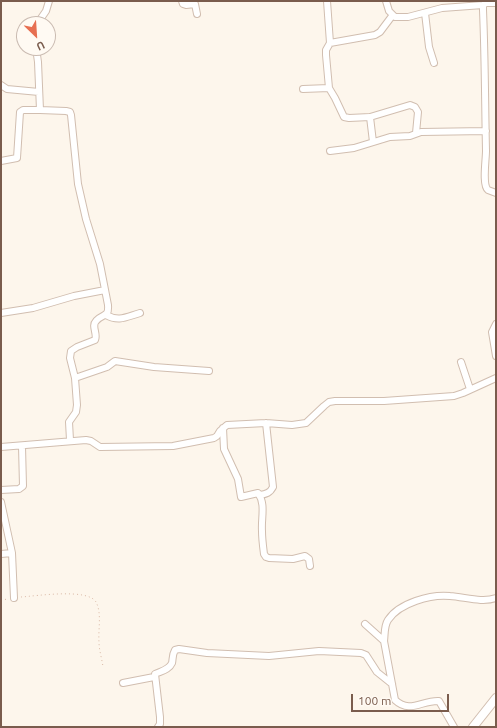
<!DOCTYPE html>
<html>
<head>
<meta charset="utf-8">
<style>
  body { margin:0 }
  #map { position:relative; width:497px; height:728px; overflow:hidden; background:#fdf6ec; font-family:Ubuntu,sans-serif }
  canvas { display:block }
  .frame { position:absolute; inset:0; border:2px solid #7a5c4d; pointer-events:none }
  .north { position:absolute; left:16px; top:16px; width:40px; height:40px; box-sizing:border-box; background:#fffaf3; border:1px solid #cabbb1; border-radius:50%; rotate:155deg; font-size:11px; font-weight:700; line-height:16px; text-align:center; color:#7a5c4d }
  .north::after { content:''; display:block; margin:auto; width:14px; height:18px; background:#e76f51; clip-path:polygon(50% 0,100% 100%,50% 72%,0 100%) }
  .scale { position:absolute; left:351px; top:694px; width:98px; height:18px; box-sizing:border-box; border:2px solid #7a5c4d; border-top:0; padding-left:5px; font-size:12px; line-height:14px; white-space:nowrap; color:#7a5c4d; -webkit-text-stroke:3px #fffaf3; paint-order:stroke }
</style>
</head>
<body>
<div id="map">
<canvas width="497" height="728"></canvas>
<div class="frame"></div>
<div class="north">U</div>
<div class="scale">100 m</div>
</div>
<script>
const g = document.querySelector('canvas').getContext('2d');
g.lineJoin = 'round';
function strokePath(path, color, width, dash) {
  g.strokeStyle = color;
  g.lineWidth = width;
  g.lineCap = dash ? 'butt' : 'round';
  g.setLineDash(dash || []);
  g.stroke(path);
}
const minor = new Path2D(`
  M182 1 183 4 186 5 195 4 197 14
  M327 1 330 43 375 35 380 32 392 16
  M386 1 389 11 395 17H408L442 8 483 5
  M496 3H486L483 5V10C485 57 485 104 486 151 486 160 482 185 488 190L496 193
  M425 13 429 47 434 63
  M37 24 46 11 49 1
  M36 48 38 62 40 110 66 111 70 112 71 115 78 184 86 219 100 264 108 305C109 318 103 313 96 321 91 326 98 334 95 340L77 347 71 351 70 358 75 378 77 405 76 412 69 422 70 440
  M1 85 7 89 39 92
  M329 88 326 55V50L330 43
  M303 89 329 88 335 98 344 117 349 118 370 117 373 142
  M370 117 410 105 415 107 418 112 416 133
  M330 151 354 148 390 137 410 136 421 132 486 131
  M1 161 17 158 20 112 23 110H40
  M1 313 33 308 74 296 105 290
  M106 315C119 322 126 317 140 313
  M496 324 492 332 496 356
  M461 362 470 389
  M75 378 107 367 115 361 154 367 209 371
  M223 428 224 449 238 479 241 497 258 493C266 504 261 518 262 531 262 539 263 546 264 554L266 557 269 558 293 559 305 556 309 559 310 566
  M1 447 86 440 91 441 100 447 173 446 214 438 217 436 220 431 227 425 266 423 292 425 306 423 324 406 329 402 335 401H384L454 396 463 393 496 378
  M1 490 19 489 23 486 22 446
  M260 495C266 494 270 493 273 487L266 423
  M1 502 12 553 14 598
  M1 554 12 553
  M365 624 384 641
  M123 683 154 677
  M158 727 160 724V717L155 674C161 671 169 670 172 663 173 659 172 655 175 650L179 649 207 653 269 656 319 651 361 653 366 655 377 672 392 684
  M454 727 439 701C422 700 410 714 395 700L384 641C385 634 384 626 388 620 399 603 431 594 450 596 465 597 482 603 496 598`);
const tertiary = new Path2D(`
  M473 727 496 698`);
strokePath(minor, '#d1beb0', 8);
strokePath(tertiary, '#d1beb0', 10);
strokePath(new Path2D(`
  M21 597C36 596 88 588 96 602 102 613 98 630 99 642 99 650 102 659 103 667
  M1 600 8 599`), '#d9b8a5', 1, [1, 3]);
strokePath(minor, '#fff', 6);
strokePath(tertiary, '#fff', 8);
</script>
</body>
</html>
